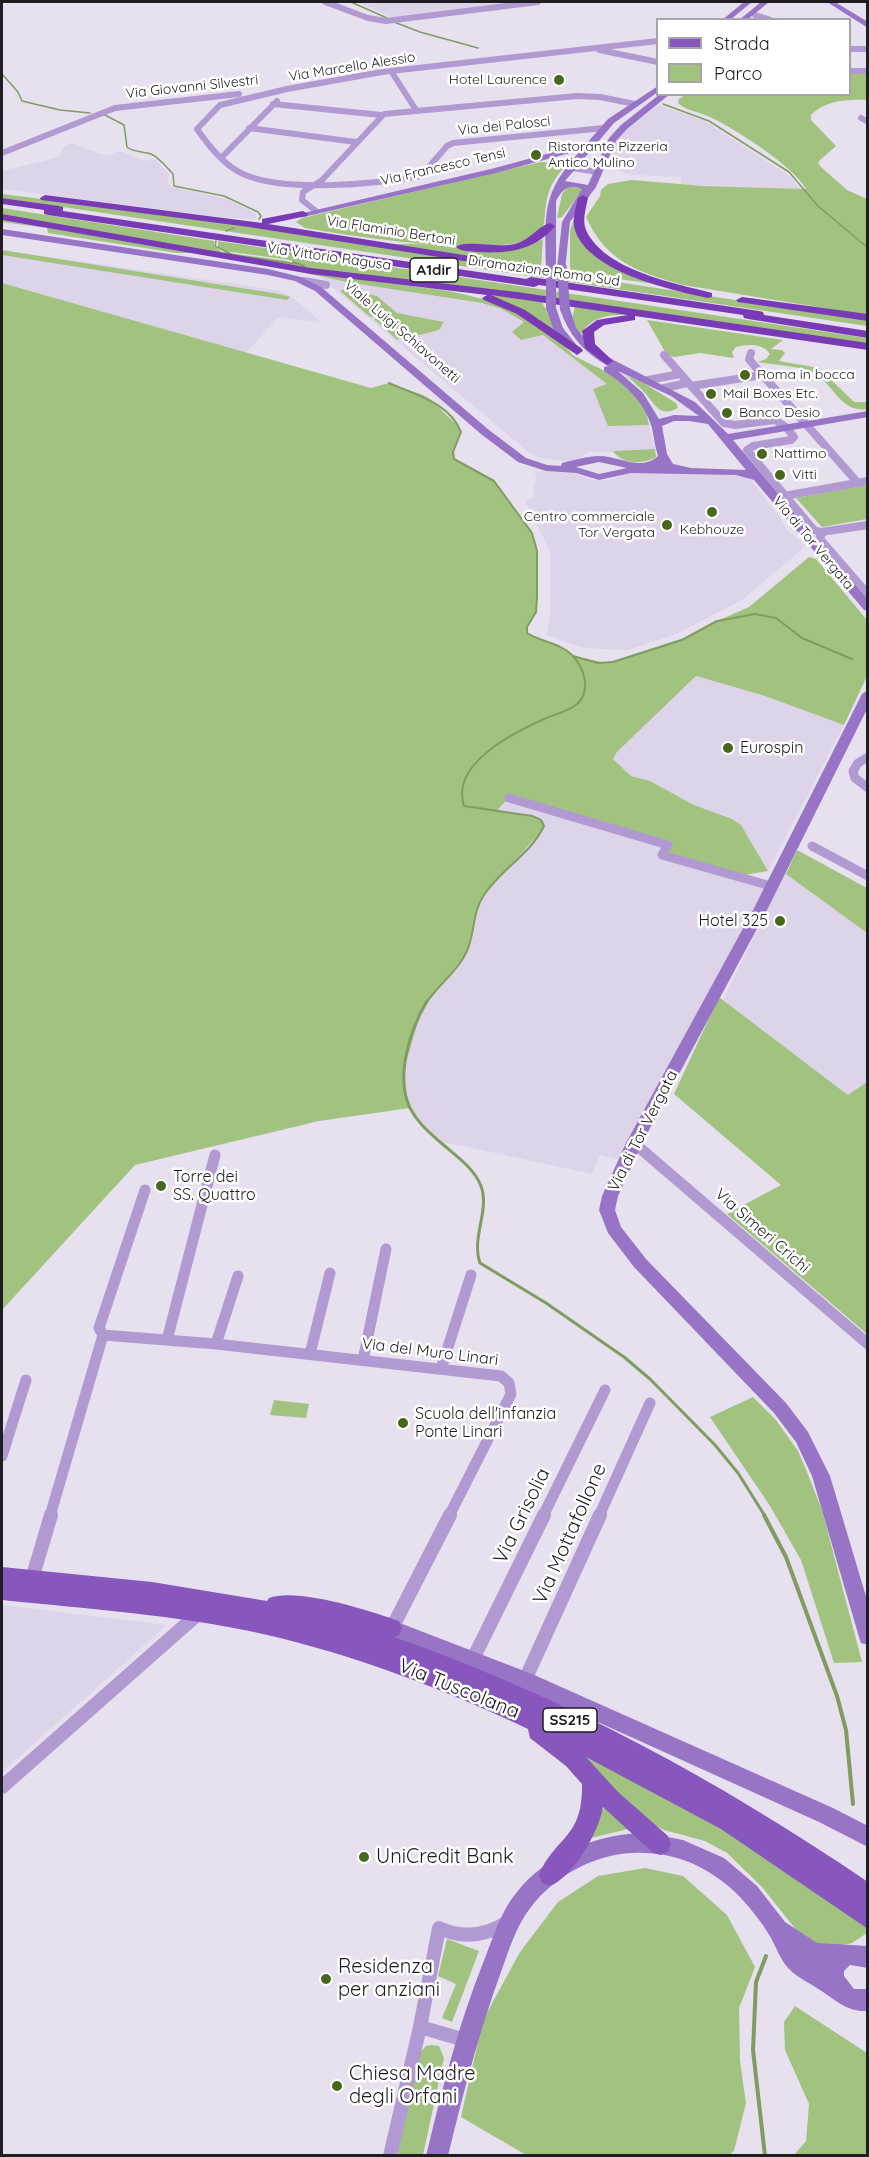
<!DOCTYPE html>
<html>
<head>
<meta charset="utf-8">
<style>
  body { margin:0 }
  #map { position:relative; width:869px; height:2157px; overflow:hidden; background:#e6e0ef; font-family:Quicksand,sans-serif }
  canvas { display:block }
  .frame { position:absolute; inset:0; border:3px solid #1f1d22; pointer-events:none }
  .legend { position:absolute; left:656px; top:18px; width:195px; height:78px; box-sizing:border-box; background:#fff; border:2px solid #a5a5a7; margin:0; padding:8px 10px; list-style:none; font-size:18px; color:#1f1d22 }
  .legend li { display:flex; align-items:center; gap:12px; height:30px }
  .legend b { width:30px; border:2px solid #a5a5a7 }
</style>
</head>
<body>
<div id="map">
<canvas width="869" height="2157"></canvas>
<div class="frame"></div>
<ul class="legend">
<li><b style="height:8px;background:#8757bd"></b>Strada</li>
<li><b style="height:16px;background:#a2c380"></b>Parco</li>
</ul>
</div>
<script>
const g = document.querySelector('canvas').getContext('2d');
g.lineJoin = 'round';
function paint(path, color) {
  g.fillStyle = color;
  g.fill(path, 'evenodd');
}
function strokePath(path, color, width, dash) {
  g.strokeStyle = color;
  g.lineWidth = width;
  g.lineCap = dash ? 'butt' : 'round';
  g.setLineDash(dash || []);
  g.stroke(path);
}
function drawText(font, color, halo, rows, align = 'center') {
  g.font = font + ' Quicksand,sans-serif';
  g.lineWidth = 5;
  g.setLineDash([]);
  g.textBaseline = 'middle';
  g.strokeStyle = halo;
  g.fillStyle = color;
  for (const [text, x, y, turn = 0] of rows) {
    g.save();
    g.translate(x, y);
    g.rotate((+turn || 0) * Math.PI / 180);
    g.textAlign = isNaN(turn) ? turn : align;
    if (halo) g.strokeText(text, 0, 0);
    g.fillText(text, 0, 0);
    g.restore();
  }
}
paint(new Path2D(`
  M357 2H509L511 4 395 19Z
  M658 105 705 121 792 178 799 189 681 184V177L633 175 613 169 609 163 614 147 620 135Z
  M71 143 107 156 119 151 145 161 155 159 169 174 168 183 171 187 227 199 256 214 257 219 228 218 2 189V171L59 157 65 146Z
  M2 250 276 290 291 296 322 323 278 317 246 353 2 283Z
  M320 277 485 304 510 314 560 341 574 356 598 367 646 411 656 457 648 461H625L619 459 613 452H588L579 459 565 461 546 459 532 455Z
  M533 471 574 473 593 480H610L633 472 738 474 750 479 780 517 786 529 806 546 742 600 674 635 627 650 584 648 547 635 550 615V551L525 501 535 497 533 488 537 476Z
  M696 676 762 695 844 725 768 871 741 825 732 819 694 805 650 781 631 776 613 759 617 752Z
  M509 798 668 845 766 885 621 1160 600 1155 592 1174 439 1141 410 1108 404 1080V1069L417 1022 428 1000 463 958 482 898 496 881 495 811Z
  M785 873 867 933V1082L849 1095 723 1000Z
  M2 1605 167 1625 2 1772Z`), '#ddd4ea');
paint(new Path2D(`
  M850 73 867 74V100C847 99 826 100 811 115V120L836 146 820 160 818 163 821 167 847 190 867 199V315L683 285C638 272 606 262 586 217L600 196 601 190 608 184 632 180 704 186 806 189C793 166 737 130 712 118 701 112 686 111 678 103L679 99 686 94H850Z
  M541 162 556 163 563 169C553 180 548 190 546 205 544 214 546 225 540 232 515 263 345 235 305 228L296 222 302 218Z
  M568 186 582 188V191L562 217 557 218 562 194Z
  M2 194 216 221 867 320V326L2 198Z
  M2 208 214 241V246L222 252 287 261 304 268 2 215Z
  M574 218 590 249 661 285 572 272 570 267V231Z
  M2 220 194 253H177L48 233 47 228 2 222Z
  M543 239 541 268 392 245C442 238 496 265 543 239Z
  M218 241 867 338V345L307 268 290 260 224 251 218 247Z
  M2 250 279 294 290 297 287 300 2 255Z
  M290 270 449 291 492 301 527 318 560 341 574 356 611 374 633 394 646 411 649 425 608 426 593 389 607 384 543 335 521 340 512 332 524 322 501 309 482 303 352 283Z
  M2 283 371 388 389 383 423 395 430 399 460 428C462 440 451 448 454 459L494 481 532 533 537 551V597L536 612 527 627V633L560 647 572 656 607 663 690 636 708 625 749 607 809 557 816 559 867 620V676L844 725 762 695 696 676 617 752 613 759 631 776 650 781 694 805 732 819 741 825 768 871 744 875 662 855 668 845 509 798 496 811 526 815 543 822 544 828 485 894 478 907 466 953 421 1011 404 1069V1085L410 1108 319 1121 135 1165 2 1310Z
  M345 289 377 296 397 313 444 322 439 330 404 339H396L374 319 392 314 370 317 340 291Z
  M476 292 542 302 558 334C533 313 507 301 476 292Z
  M575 306 640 315C613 315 593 312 579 337L572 319Z
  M647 320 783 340 771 349 782 350 785 353 779 361 819 368 854 402H867V409C840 413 834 384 813 372 805 367 769 364 758 362L766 359 770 354C763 343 748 344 736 347L732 352 734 358 700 353 674 357 667 355Z
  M624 375 642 382 676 403 678 408C659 419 654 402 643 391 637 385 631 379 624 375Z
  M655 449 656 457C643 465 622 464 613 451Z
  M867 485V519L822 527 796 498Z
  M797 850 867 888V933L786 874Z
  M719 997 848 1095 867 1082V1334L727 1214 781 1185 674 1094Z
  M753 1397 776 1420 798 1451 807 1472 822 1510 862 1662 834 1663 801 1560 770 1506 710 1417Z
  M274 1400 309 1404 306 1418 270 1415Z
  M578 1751 709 1818 867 1926V1933L852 1943 828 1948 805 1941 762 1887 727 1853 705 1841 664 1830 644 1820Z
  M606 1804 628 1829 587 1839Z
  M645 1868 683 1876 727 1915 755 1967 739 2008 740 2061 746 2103 734 2151 729 2155H526L461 2117 483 2020 520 1952 558 1902 598 1876Z
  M447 1939 479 1951 452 2022 442 2018 456 1984 438 1976Z
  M795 2006 867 2053V2155H794L806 2141 809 2104 785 2050 784 2022Z
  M432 2045 439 2046 444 2058 423 2155 397 2156 420 2053 426 2046Z`), '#a2c380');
strokePath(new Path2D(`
  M351 2 387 18
  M394 22 420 32 478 48
  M2 74 18 92 22 101 60 110 90 113
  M663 104 709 121 789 172 818 206 868 248
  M103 114 124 125 127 147C135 153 142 151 151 154 159 157 167 168 173 174L174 186 224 196 258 212 261 216 259 219
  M226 231 234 228
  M216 241 215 246 233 255 297 264`), '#809c60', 1.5);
strokePath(new Path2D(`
  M293 262 304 266
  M389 383C416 395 450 403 461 432L453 452 454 459 494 481 532 533 537 551V597L536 612 527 627V633C541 642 560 643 572 655 584 668 592 690 577 704 568 712 555 714 544 719 513 733 450 764 464 806L532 816 541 820 544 826C530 855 501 869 484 895 472 912 475 935 466 953 457 972 438 985 426 1003
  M573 656 598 663 613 662 682 640 717 621 755 614 776 618 802 638 852 659`), '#809c60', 2);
strokePath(new Path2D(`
  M427 1001C410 1030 395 1076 410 1108 417 1122 429 1132 440 1142 455 1155 474 1168 481 1186 490 1211 471 1237 480 1263L546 1303 624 1357 650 1379 715 1445 738 1473 765 1516`), '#809c60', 3);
strokePath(new Path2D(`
  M764 1515 786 1557 837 1696 846 1730 853 1804
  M765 2156 753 2050 756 1982 766 1956`), '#809c60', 4);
strokePath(new Path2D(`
  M325 2 368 18 386 21 538 2
  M755 15 771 20
  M850 49H868
  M599 50 658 62
  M391 71 416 110
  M850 71H868
  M273 104 381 115
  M861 118 868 122
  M249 128 356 142
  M604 128 453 143 447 146 421 176C375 184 285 193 243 174 225 166 208 145 197 129L220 105 287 89 382 72 658 41
  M2 153 115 108 239 94
  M222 157 277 101
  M572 168 598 172
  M316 211 302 200 303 192 322 180 384 114 577 96 600 97 635 104`), '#b19ad1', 6);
strokePath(new Path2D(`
  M304 281 326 285
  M751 353 749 359 752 363 858 483
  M664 355 724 423 735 425 775 420 786 427 794 437 791 440 753 446 747 450 814 530 821 532 868 525
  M648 380 680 374
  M691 386 763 375
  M664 388 687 383
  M784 496 868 481
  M824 532 820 536 821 540 866 592`), '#b19ad1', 8);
strokePath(new Path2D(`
  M864 591 868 595
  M868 757 858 763 853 771 855 778 868 788
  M509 798 668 845 662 855 771 886
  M812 846 868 876`), '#b19ad1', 9);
strokePath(new Path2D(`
  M634 1143 868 1344
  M103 1335 99 1328 145 1190
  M167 1340 215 1155
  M216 1344 238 1276
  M310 1354 330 1273
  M363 1360 386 1249
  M441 1369 471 1275
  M2 1456 26 1380
  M50 1516 103 1335 216 1344 501 1376 509 1383 511 1394 449 1516
  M543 1516 605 1390
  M599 1516 650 1403`), '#b19ad1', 11);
strokePath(new Path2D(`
  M32 1579 51 1515
  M392 1628 450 1515
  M473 1659 544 1515
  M525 1680 600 1515
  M2 1787 199 1613
  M420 2027 465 2040
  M390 2156 420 2027 439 1928C463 1939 486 1936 508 1922`), '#b19ad1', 14);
paint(new Path2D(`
  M744 2H752L730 20H722Z
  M761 2H769L747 20H739Z
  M827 2H835L868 22V28Z
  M658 86V92L614 123 565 181 588 185 609 138 621 125 660 94H670L627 129 616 141 596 187 570 222 565 270 557 268 562 222 582 189C569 183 562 189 556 201V266L551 269 546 266C545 211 542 193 581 150L496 173 303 217 299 214 495 168 587 143 608 119Z
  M2 229 268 269 301 277 321 287 489 430 526 458 547 465 561 466 562 463C574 460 588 456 599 456 619 456 641 472 658 456 655 447 654 438 652 428 645 403 626 385 604 371V367L608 366C584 352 569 336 560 309L565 306 570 309 576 328 587 341 602 354 695 402 728 434 868 411V417L733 440 868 600V611L864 610 754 480 736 475 631 473 599 480 576 473 546 471 518 462 481 434 315 291 295 281 268 275 2 235ZM618 371 671 396 699 416 674 415 659 419 643 393ZM689 421 708 424 746 470 691 468 673 464 667 454 662 426 674 421ZM599 462 627 468 599 474 576 467Z
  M548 306 556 308 563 328 578 347 576 349H570L553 328 546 308Z
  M868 690V707L767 910 642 1143 618 1196 615 1210 621 1227 646 1259 786 1403 808 1432 830 1476 868 1603V1645L861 1643 859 1637 812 1476 796 1442 774 1413 634 1267 608 1233 599 1210 602 1196 626 1143 753 910 862 694Z
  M392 1620 532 1674 833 1808 868 1826V1847L819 1822 518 1686 385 1634 383 1628 385 1622Z
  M646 1833 683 1840 724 1858 757 1886 785 1922 817 1943 868 1946V1968L850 1965 844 1971V1976L854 1989H868V2011C848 2012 838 2002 823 1992 812 1984 799 1979 789 1969 781 1961 777 1949 771 1938 761 1921 749 1906 735 1892 706 1865 672 1851 632 1853 593 1855 555 1876 531 1907 516 1926 509 1950 501 1972 479 2032 463 2094 448 2156H426C442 2089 459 2022 485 1958 494 1935 501 1911 517 1892 547 1854 598 1833 646 1833Z`), '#9874c6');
paint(new Path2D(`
  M2 1567 152 1582 267 1601 269 1598C297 1587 371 1611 399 1621L402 1628 399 1635 394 1637C565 1697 718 1780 868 1882V1929L721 1829 586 1757 618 1792 668 1836 671 1844 668 1852 660 1855 652 1852 603 1807C599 1832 573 1877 550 1886L542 1883 539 1875C556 1835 583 1839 582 1784L566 1766 530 1738 528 1729C444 1689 355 1655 263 1634 178 1615 89 1609 2 1600Z`), '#8757bd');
paint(new Path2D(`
  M45 195 262 223V219L303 211 308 214 307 216 268 224 552 269 558 272 552 275 249 227 41 200 40 198Z
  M583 195 588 198C586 208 582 220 586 230 604 270 674 283 712 293V297L708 298C671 290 583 271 574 226 573 216 576 207 578 198Z
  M2 198 59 206 63 207V211L526 279 531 277 759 311 763 312 764 315 868 331V338L748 319 744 318 743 315 539 285 534 287 48 215 44 214V210L2 204Z
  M2 214 311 268 517 292 868 343V350L635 316V320L604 325 594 332 595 344 613 361 607 365 585 348 582 331 597 320 628 315 491 295 525 310 581 348 583 351 577 355 517 314 484 300 482 298 487 295 311 274 2 220Z
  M550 223 555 226C536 250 508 254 478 252 470 251 461 252 456 247 464 240 495 247 508 245 530 243 534 228 550 223Z
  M742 297 868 314V321L738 302 736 300Z`), '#783bb5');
strokePath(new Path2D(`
  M551 266V308
  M562 268 565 309`), '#9874c6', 10);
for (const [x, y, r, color] of [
  [559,80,6,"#47671c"],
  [536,155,6,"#47671c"],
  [745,375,6,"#47671c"],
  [711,394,6,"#47671c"],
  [727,413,6,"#47671c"],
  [762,454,6,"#47671c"],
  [780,475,6,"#47671c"],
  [712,512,6,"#47671c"],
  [667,525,6,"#47671c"],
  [728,748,6,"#47671c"],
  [780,921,6,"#47671c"],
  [161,1186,6,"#47671c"],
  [403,1423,6,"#47671c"],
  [364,1857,6,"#47671c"],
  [326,1979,6,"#47671c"],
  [337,2086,6,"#47671c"]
]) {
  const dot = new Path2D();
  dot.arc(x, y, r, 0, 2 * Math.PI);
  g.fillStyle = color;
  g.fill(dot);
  strokePath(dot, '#fff', 2);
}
drawText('14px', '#1f1d22', '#fff', [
  ["Via Marcello Alessio",352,67,-9],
  ["Via Giovanni Silvestri",192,87,-6],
  ["Via dei Palosci",504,126,-6],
  ["Via Francesco Tensi",443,167,-13],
  ["Via Flaminio Bertoni",391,231,9],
  ["Via Vittorio Ragusa",329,257,8],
  ["Diramazione Roma Sud",544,271,8],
  ["Viale Luigi Schiavonetti",402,332,41],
  ["Via di Tor Vergata",813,543,50]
]);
drawText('14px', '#1f1d22', '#fff', [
  ["Hotel Laurence",547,80,"right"],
  ["Ristorante Pizzeria",548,147],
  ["Antico Mulino",548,163],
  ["Roma in bocca",757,375],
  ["Mail Boxes Etc.",723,394],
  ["Banco Desio",739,413],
  ["Nattimo",774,454],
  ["Vitti",792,475],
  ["Centro commerciale",655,517,"right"],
  ["Tor Vergata",655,533,"right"],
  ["Kebhouze",712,530,"center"]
], 'left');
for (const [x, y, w] of [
  [434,270,48],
  [570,1720,54]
]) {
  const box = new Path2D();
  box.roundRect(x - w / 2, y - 12, w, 24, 4.5);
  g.fillStyle = '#fff';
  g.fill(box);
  strokePath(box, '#1f1d22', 1.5);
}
drawText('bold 15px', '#1f1d22', null, [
  ["A1dir",434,270],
  ["SS215",570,1720]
]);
drawText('16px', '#1f1d22', '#fff', [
  ["Eurospin",740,748],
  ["Hotel 325",768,921,"right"],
  ["Torre dei",173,1177],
  ["SS. Quattro",173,1195],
  ["Scuola dell'infanzia",415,1414],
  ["Ponte Linari",415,1432]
], 'left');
drawText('16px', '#1f1d22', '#fff', [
  ["Via di Tor Vergata",643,1131,-63],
  ["Via Simeri Crichi",762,1231,41],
  ["Via del Muro Linari",430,1352,7]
]);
drawText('20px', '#1f1d22', '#fff', [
  ["Via Grisolia",522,1516,-64],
  ["Via Mottafollone",570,1534,-66],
  ["Via Tuscolana",459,1689,22]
]);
drawText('20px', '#1f1d22', '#fff', [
  ["UniCredit Bank",376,1857],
  ["Residenza",338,1967],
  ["per anziani",338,1990],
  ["Chiesa Madre",349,2074],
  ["degli Orfani",349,2097]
], 'left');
</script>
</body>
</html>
